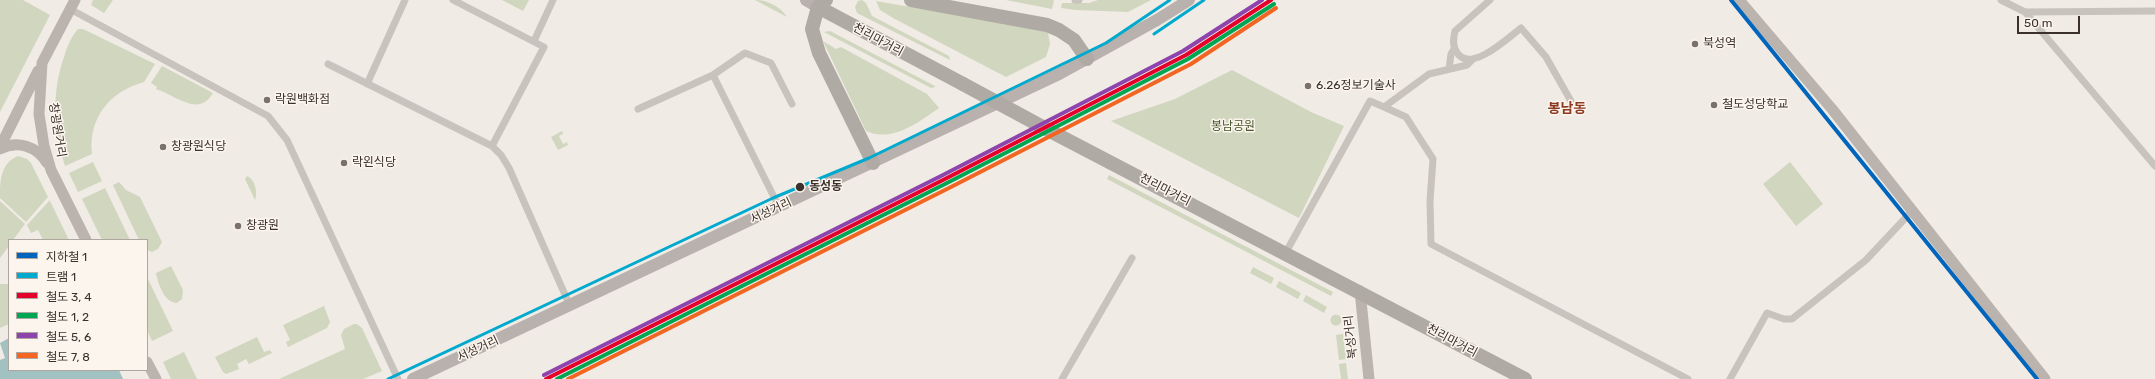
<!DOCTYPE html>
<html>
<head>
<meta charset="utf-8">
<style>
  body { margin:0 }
  #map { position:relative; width:2155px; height:379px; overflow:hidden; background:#f0ebe5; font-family:Rubik,"Noto Sans KR",sans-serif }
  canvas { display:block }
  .legend { position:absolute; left:8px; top:239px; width:140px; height:132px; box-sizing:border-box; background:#fbf5ee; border:1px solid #aea6a0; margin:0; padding:5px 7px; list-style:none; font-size:12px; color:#3b302b }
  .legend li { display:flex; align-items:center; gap:8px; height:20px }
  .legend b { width:20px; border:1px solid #aea6a0 }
  .scale { position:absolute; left:2017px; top:16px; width:63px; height:18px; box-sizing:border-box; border:2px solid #3b302b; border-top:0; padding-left:5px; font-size:12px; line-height:14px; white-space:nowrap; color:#3b302b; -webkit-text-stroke:3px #fbf5ee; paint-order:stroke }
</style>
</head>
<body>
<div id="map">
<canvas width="2155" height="379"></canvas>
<ul class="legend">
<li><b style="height:5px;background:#0065bd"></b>지하철 1</li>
<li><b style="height:5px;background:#00a9ce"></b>트램 1</li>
<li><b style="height:5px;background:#e4002b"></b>철도 3, 4</li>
<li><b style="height:5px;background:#00a651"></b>철도 1, 2</li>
<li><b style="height:5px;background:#8e44ad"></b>철도 5, 6</li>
<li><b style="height:5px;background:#f26522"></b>철도 7, 8</li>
</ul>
<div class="scale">50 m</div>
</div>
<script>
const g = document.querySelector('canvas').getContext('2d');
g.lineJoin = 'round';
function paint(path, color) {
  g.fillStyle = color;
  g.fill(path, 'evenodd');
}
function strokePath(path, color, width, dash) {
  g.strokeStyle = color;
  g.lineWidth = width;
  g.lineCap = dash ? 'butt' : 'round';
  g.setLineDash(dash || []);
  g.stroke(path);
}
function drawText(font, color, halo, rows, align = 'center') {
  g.font = font + ' Rubik,"Noto Sans KR",sans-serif';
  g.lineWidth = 3;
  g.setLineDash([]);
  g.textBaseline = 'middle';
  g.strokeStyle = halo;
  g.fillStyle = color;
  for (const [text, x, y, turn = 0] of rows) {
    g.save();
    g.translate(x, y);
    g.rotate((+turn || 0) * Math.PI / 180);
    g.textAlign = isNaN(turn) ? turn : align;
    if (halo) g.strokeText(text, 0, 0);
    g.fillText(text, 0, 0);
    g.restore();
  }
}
paint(new Path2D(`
  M0 0H23L50 15 0 112Z
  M93 0H113L104 13 91 5Z
  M502 0H529L523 11Z
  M755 0C767 0 780 6 787 17Z
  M862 0 866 3 872 16 949 56 950 60 857 13 855 7 858 1Z
  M1006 0H1053L1054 1 1052 9Z
  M1098 0H1151L1128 12 1076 10 1061 8 1062 3H1089Z
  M876 1 1042 30 1048 33 1050 44 1046 57 1006 77 893 18 880 10Z
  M78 29H83L155 64 144 82C110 91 88 118 92 154L65 166C54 129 51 94 64 57 67 47 71 37 78 29Z
  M830 31 935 86V87L931 88 824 32Z
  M823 41 836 49 841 47 927 94 939 108C919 122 892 143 866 131Z
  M162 66 213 93C199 118 175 95 156 89L157 87 151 83Z
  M1232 70 1311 112 1344 126 1299 218 1111 121 1175 99Z
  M562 131 563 134 559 136 563 144 567 142 568 145 558 150 551 137Z
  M18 156 27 159 31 163 48 197 26 222 0 198C0 182 0 163 18 156Z
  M93 162 102 181 78 192 69 173Z
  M1790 162 1823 204 1796 226 1763 184Z
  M1109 175 1333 292 1331 296 1107 179Z
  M247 176C255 179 258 193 255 200L245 179Z
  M119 182 126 190 140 197 162 242 158 249 152 252 147 250V240H139L113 185Z
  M105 188 130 240H102L82 199Z
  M50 200V201L69 240H43L38 230 31 233 27 225Z
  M0 201 25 224 13 240H9V246L0 258Z
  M171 266 183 290 182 299 177 303C164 303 158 283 156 273Z
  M1253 267 1274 278 1271 284 1250 273Z
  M147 277 173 331 152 341 147 330Z
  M1279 281 1301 293 1298 299 1276 287Z
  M0 284H9V324L0 328Z
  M1306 295 1327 307 1324 313 1303 301Z
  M324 306 330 322 327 328 288 347 286 342 290 340 283 325Z
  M1330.5 320a5.5 5.5 0 1 1 11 0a5.5 5.5 0 1 1-11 0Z
  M354 324H357L362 328 382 371 363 379H279L345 349 341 335 344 329Z
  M1343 334 1346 359 1339 360 1336 335Z
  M257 337 264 352 270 350 272 353 249 364 246 359 237 364 239 369 226 374 223 372 215 357Z
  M184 352 197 379H171L163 362Z
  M1346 363 1348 379H1341L1339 364Z`), '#d1d6bf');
paint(new Path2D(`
  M9 338V370H119L123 379H0V360L5 358 0 343Z`), '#a1c2c1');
strokePath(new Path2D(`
  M453 0 544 47 492 146
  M1075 0H1079
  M1490 0 1455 31C1453 39 1452 47 1458 54 1472 72 1508 38 1521 28L1546 57 1572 103
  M2001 0 2025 12 2155 166
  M70 9 268 116 287 140 398 379
  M2025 12 2155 11
  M534 41 553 0
  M328 64 492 146 501 155 509 168 570 306
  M1449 69 1451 54 1454 49
  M713 75 779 207
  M367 84 405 0
  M1384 107 1406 117 1433 159 1430 201 1431 244 1688 379
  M638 109 713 75 745 53 771 63 792 104
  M1286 252 1370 101 1384 107 1429 74 1467 65 1473 59
  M1062 379 1132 258
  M1730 379 1767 313 1784 319H1792L1866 260 1912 211`), '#c9c3be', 7);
strokePath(new Path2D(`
  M75 0 42 63 39 114 44 146 51 170 86 240
  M1739 0 1832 109 2045 379
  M0 147 38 71
  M0 149C17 140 37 146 47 163
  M1360 291 1369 379
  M147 362 156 379`), '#bab3ae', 11);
strokePath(new Path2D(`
  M806 0 818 7
  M413 379 1059 74 1157 20 1189 0`), '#b8b1ad', 12);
strokePath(new Path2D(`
  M826 0 818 7 812 29 819 53 873 163
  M911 0 1047 25 1059 30 1074 40 1087 59
  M818 7 963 84
  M1050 131 1525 379`), '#afaaa4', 14);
strokePath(new Path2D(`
  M963 84 1050 131`), '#afaaa4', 14);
strokePath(new Path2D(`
  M546 379 945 179 1186 55 1271 0`), '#e4002b', 4);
strokePath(new Path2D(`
  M557 379 947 183 1188 59 1274 4`), '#00a651', 4);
strokePath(new Path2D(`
  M544 375 943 175 1183 51 1262 0`), '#8e44ad', 4);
strokePath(new Path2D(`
  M568 379 949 188 1191 64 1276 8`), '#f26522', 4);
strokePath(new Path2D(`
  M1154 34 1204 0
  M388 379 773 198 869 158 1106 43 1170 0`), '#00a9ce', 3);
strokePath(new Path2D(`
  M1731 0 2037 379`), '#0065bd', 4);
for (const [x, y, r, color] of [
  [1695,44,4,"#7a716c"],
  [1308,86,4,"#7a716c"],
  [267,100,4,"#7a716c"],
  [1714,105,4,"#7a716c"],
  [163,147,4,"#7a716c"],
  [344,163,4,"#7a716c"],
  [800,187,5,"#3b302b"],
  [238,226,4,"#7a716c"]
]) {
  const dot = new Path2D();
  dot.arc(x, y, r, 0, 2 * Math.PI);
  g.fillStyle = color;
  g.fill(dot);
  strokePath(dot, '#fbf5ee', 1.5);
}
drawText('12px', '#3b302b', '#fbf5ee', [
  ["천리마거리",878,40,28],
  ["창광원거리",57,130,81],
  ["천리마거리",1165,190,27],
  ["서성거리",771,211,-25],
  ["북성거리",1351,337,-96],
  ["천리마거리",1452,341,28],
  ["서성거리",478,349,-25]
]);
drawText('12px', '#3b302b', '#fbf5ee', [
  ["북성역",1703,44],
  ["6.26정보기술사",1316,86],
  ["락원백화점",275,100],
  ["철도성당학교",1722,105],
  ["창광원식당",171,147],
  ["락왼식당",352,163],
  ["창광원",246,226]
], 'left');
drawText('12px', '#4a5a2e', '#fbf5ee', [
  ["봉남공원",1233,127]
]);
drawText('bold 12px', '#3b302b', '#fbf5ee', [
  ["동성동",809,187]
], 'left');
drawText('bold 14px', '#8c3b22', '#fbf5ee', [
  ["봉남동",1567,109]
]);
</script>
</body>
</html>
